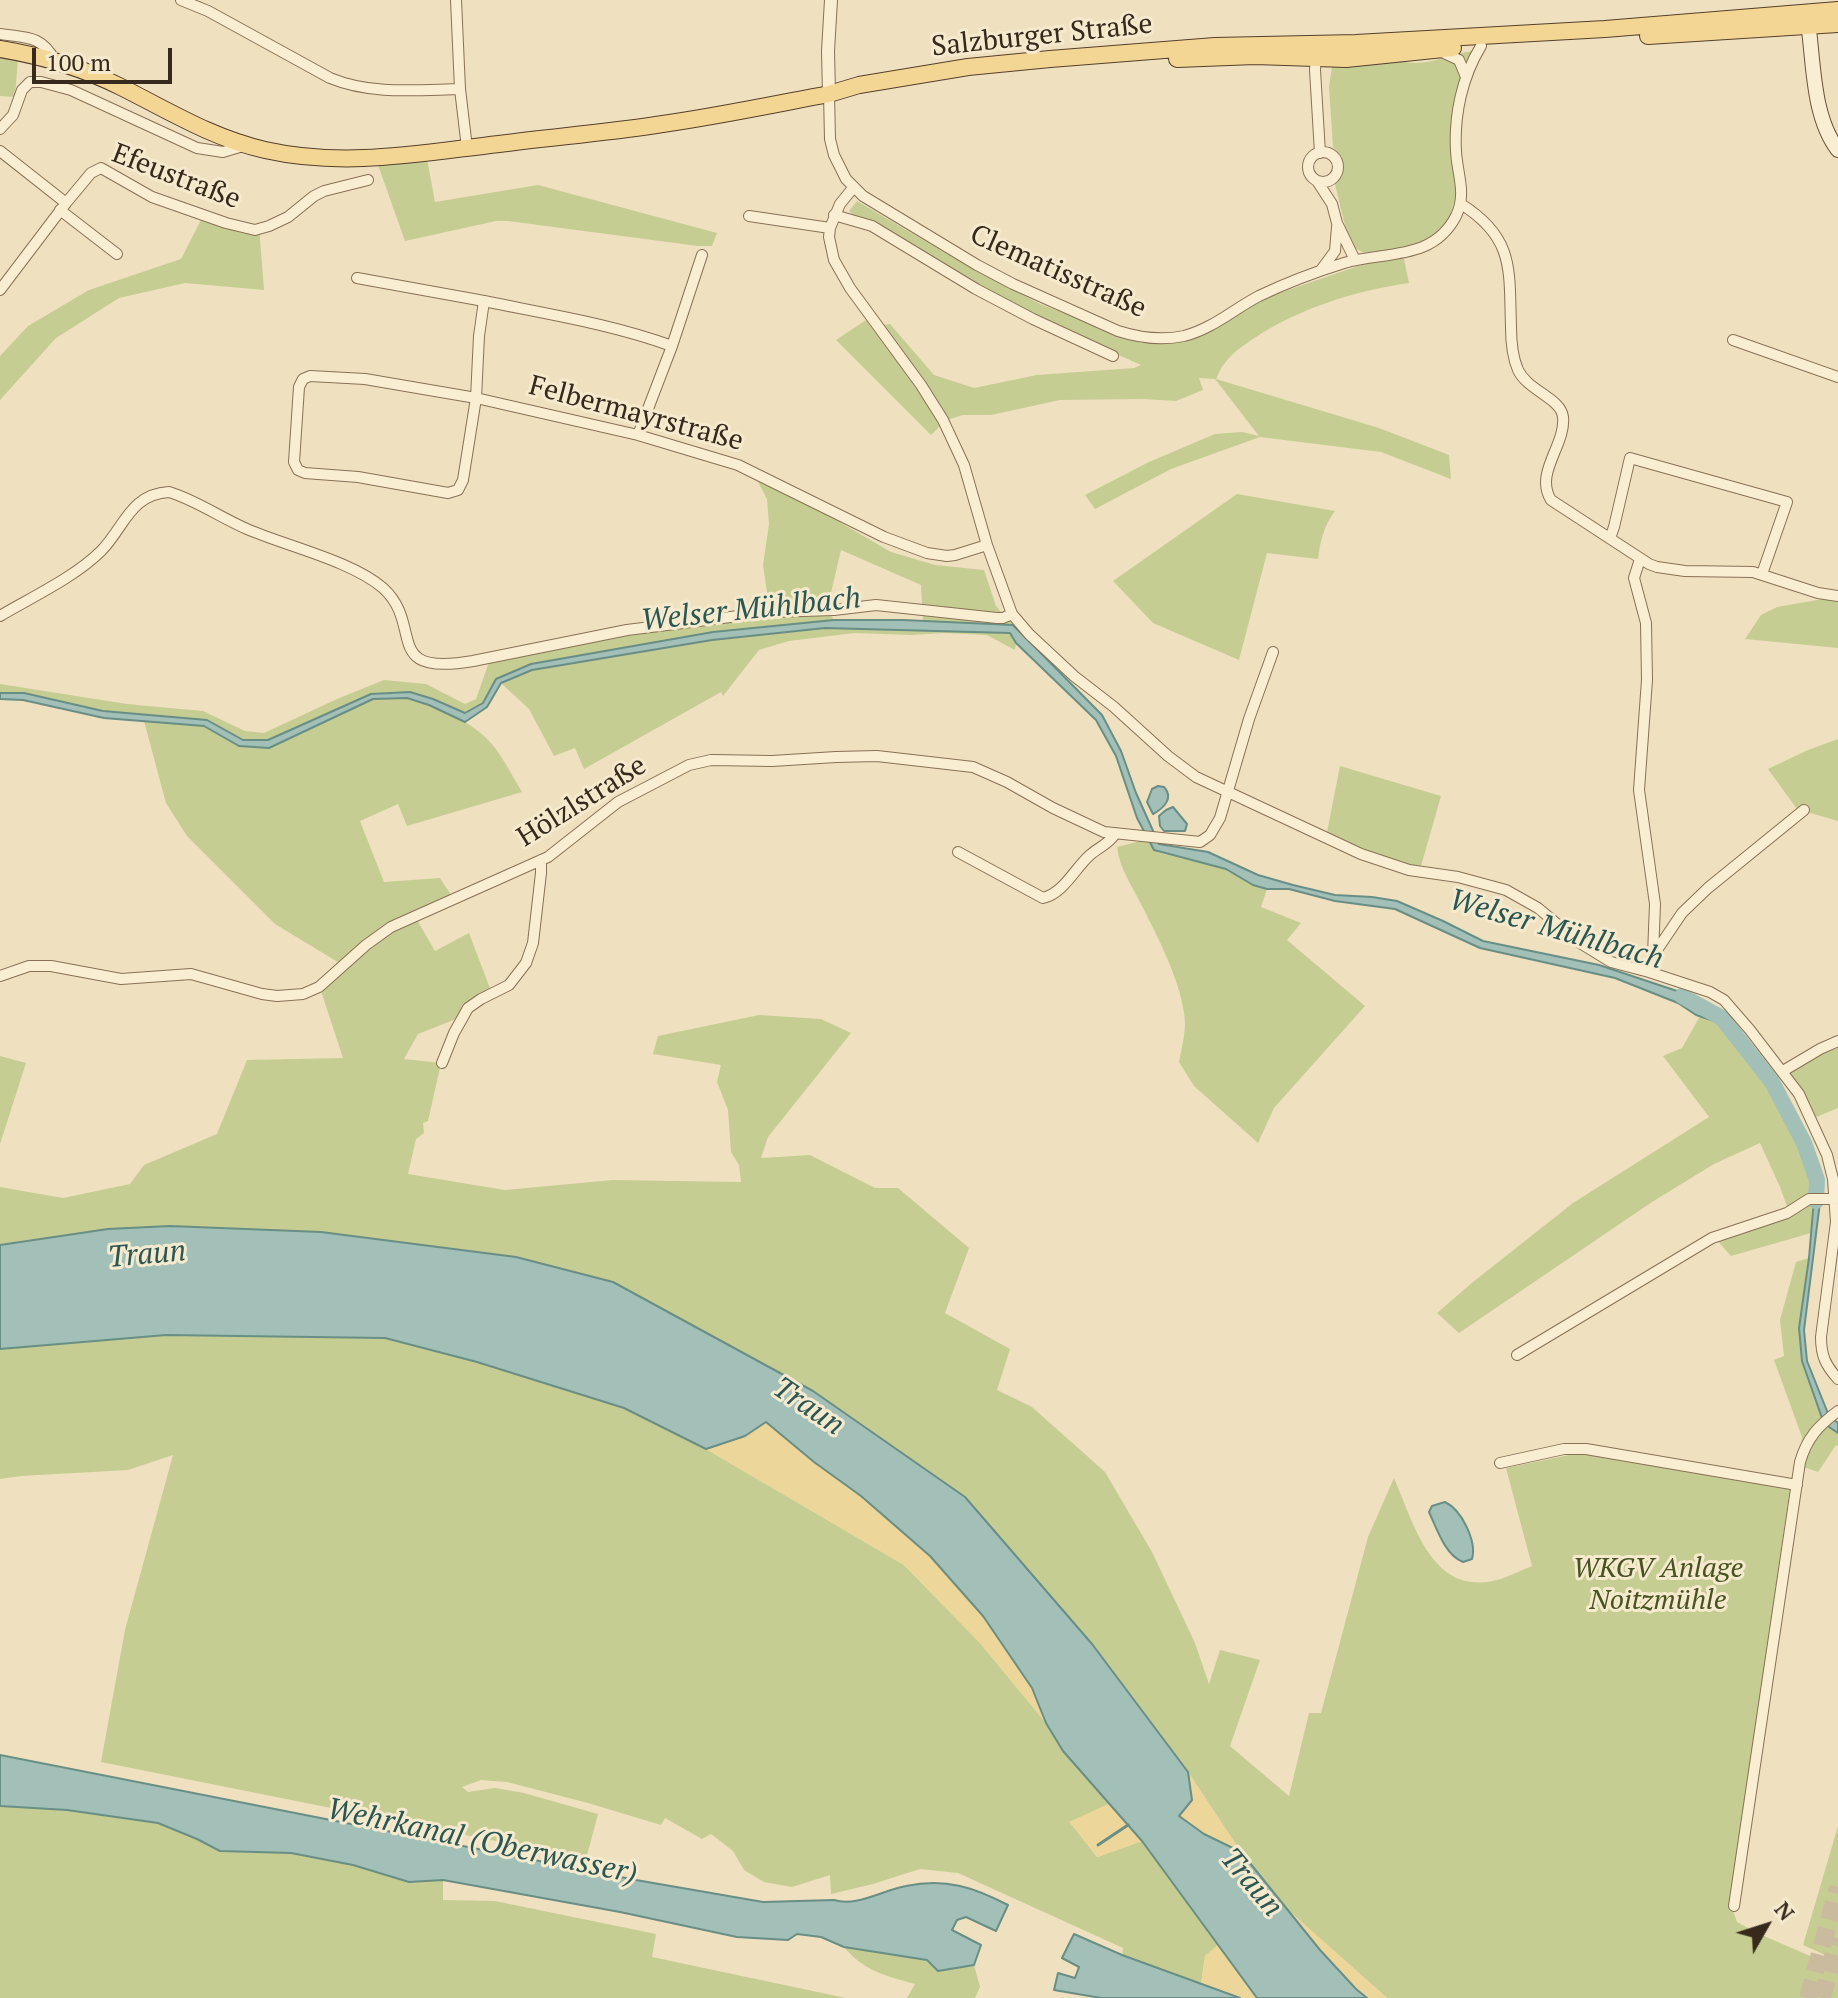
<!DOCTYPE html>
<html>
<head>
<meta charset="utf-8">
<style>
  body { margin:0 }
  #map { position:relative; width:1838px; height:1998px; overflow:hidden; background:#efe0bf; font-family:"PT Serif",serif }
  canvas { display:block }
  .north { position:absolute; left:1726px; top:1886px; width:80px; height:80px; -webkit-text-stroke:6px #f6eace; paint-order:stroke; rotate:51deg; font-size:22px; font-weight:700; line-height:32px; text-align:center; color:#37291c }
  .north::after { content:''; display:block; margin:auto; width:28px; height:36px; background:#37291c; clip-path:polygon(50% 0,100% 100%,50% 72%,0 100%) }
  .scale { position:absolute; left:32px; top:48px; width:140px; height:36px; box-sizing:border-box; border:4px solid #37291c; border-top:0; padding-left:10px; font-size:24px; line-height:28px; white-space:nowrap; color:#37291c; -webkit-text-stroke:6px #f6eace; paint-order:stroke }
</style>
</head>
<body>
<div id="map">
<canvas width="1838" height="1998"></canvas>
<div class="north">N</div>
<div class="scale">100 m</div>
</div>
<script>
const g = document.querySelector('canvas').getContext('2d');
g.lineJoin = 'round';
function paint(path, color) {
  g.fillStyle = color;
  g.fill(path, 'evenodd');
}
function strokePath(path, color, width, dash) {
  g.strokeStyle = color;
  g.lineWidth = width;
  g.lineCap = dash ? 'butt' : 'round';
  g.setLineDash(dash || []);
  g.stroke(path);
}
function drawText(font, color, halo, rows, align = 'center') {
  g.font = font + ' "PT Serif",serif';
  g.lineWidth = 6;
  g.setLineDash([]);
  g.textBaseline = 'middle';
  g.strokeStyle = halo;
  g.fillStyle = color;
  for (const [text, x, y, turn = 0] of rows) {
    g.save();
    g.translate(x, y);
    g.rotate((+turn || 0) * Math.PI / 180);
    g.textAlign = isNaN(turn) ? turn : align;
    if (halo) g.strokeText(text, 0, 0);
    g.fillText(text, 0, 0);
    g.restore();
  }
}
paint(new Path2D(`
  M1472 51 1455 96 1450 137 1456 196 1449 219 1430 240 1410 248 1364 253 1353 247 1347 234 1335 184 1342 177 1344 165 1340 155 1333 147 1329 87 1332 67 1402 61C1425 68 1449 54 1472 51Z
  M0 56 18 59 15 97 0 96Z
  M427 159 435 202 538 185 717 233 712 246H698L508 221H496L405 241 378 165Z
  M857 201 964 264 1040 304 1141 343H1170L1193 338 1209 332 1257 303 1282 292 1358 266 1381 260 1404 259 1409 283C1355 291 1299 308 1253 339 1243 346 1233 352 1225 363 1221 367 1219 373 1216 379L1379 428 1449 455 1451 479 1381 452 1260 437 1171 469 1095 509 1085 495 1149 462 1215 434 1242 432 1259 436 1215 379 1199 378 1203 390 1176 401 1143 399 1060 400 991 415H963L947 420 881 325 890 324 934 375 974 388 1037 375 1134 368 1141 365C1078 336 1012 310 953 274 929 259 906 240 882 226 870 219 857 220 849 211Z
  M203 216 259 226 264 290 185 283 119 298 56 338 0 400V356L28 326 89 290 181 259Z
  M866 320 930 406 940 426 931 435 836 340Z
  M756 478 822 512 891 552 935 565 984 570 996 606 1013 625 923 621 921 585 841 550 827 610 834 620 713 632 531 664 496 679 483 703 465 714 433 699 371 694 268 740H243L207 720 103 711 24 693H0V684L127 704 203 711 245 731 264 733 337 699 384 680 426 684 465 704 476 699 489 662 618 636 777 615 768 599 763 565 769 524 767 499Z
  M1237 494 1335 511C1324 525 1320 542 1318 559L1267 553 1239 660 1153 623 1113 581Z
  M1823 599 1838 601V648L1745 639 1761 615 1777 607Z
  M825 628 1010 633 1016 643 1015 650 987 635 945 633 911 635 854 633 789 641 759 650 723 696 721 692 584 769 575 748 554 756 529 709 501 683 532 670 712 640Z
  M407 698C438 708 475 721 495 748 505 761 513 777 522 792L407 826 398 804 360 821 384 882 440 878 451 895 413 913 435 951 469 933 491 991 456 1019 418 1034 404 1059 441 1063 428 1121 423 1123 424 1133 416 1139 408 1174 505 1190 613 1180 741 1182 739 1165 731 1152 728 1110 717 1082 721 1065 653 1054 658 1036 759 1015 821 1019 851 1033 768 1137 761 1158 810 1155 875 1188H898L969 1248 945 1313 1010 1349 997 1390 1032 1407 1105 1472 1152 1552 1195 1643 1209 1684 1220 1650 1260 1660 1230 1746 1289 1796 1309 1713H1321L1368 1537 1394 1478C1414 1524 1432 1597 1497 1580 1509 1577 1521 1570 1532 1566L1506 1468 1584 1452 1790 1488 1730 1902 1737 1922 1757 1933 1838 1968V1998H1387L1288 1910 1241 1852 1188 1772 1092 1644 965 1497 516 1257 321 1232 170 1226 108 1229 0 1245V1187L63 1198 130 1184 144 1165 217 1134 247 1060 343 1058 321 991 341 964 275 924 187 836 166 803 144 721 204 726 239 746 269 748 373 699Z
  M1838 739V821L1797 809 1768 769 1808 750Z
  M1340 766 1441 796 1421 866 1389 862 1327 832Z
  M1148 839 1154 850 1160 853 1226 869 1253 885 1267 889 1261 907 1301 923 1287 940 1365 1006 1274 1108 1258 1143 1194 1086 1179 1062C1182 1046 1187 1028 1184 1013 1179 977 1157 936 1141 904 1131 884 1120 869 1117 847Z
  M1700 1016 1717 1022 1768 1084 1800 1142 1813 1178 1811 1233 1731 1256 1714 1237 1789 1212 1780 1187 1760 1143 1714 1164 1652 1202 1459 1333 1437 1313 1473 1282 1573 1203 1709 1117 1663 1056 1682 1048Z
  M1838 1044V1108L1814 1118 1786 1069Z
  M0 1056 26 1063 0 1144Z
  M1809 1258 1799 1328 1802 1361 1829 1427 1838 1433V1446L1836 1445 1818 1472 1798 1465 1802 1437 1774 1360 1784 1356 1780 1320 1796 1262Z
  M166 1335 385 1338 477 1362 624 1408 706 1449 904 1565 980 1643 1046 1723 1063 1751 1109 1804 1070 1822 1097 1857 1142 1841 1218 1945 1205 1956 1201 1984 1122 1955 1123 1948 958 1873 920 1869 873 1884 831 1894 830 1875 792 1887 764 1882 744 1870 733 1851 711 1834 702 1839 665 1818 661 1825 588 1803 507 1782 481 1780 462 1787 468 1792 495 1788 524 1793 598 1814 586 1859 101 1762 125 1630 173 1455 128 1470 21 1476 0 1479V1349Z
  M0 1806 67 1810 158 1823 197 1839 220 1851 291 1853 353 1865 409 1881 443 1880V1900L495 1901 656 1934 652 1957 846 1998H0Z
  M1838 1826V1961L1803 1945Z
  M844 1947 927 1960 938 1971 974 1965 980 1987 975 1998H907L915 1984C886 1976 864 1971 844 1947Z`), '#c6cd92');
paint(new Path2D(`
  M766 1421 814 1462 861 1496 930 1556 983 1616 1032 1688 1046 1723 980 1643 904 1565 706 1449 745 1436Z
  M1188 1772 1241 1852 1204 1834 1179 1816 1192 1800Z
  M1109 1804 1142 1841 1098 1857 1069 1822Z
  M1288 1910 1387 1998C1382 1998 1373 1998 1368 1998 1354 1994 1300 1925 1288 1910Z
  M1218 1945 1257 1998H1240L1201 1984 1205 1956Z`), '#ecd69a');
const water = new Path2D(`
  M834 620H903L1013 625 1102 715 1121 751 1136 793 1159 844 1208 852 1258 875 1293 885 1335 895 1372 897 1397 901 1443 921 1483 941 1599 965 1677 991 1722 1018 1772 1082 1804 1143 1817 1180 1820 1202 1804 1330 1807 1361 1829 1416 1838 1423V1433L1829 1427 1822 1418 1802 1361 1799 1328 1809 1258 1814 1199 1813 1178 1800 1142 1768 1084 1717 1022 1696 1015 1678 1003 1615 978 1480 948 1395 909 1335 901 1289 889H1267L1253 885 1226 869 1154 850 1137 818 1116 756 1096 720 1016 643 1010 633 825 628 712 640 532 670 501 683 487 707 465 722 429 705 407 698 373 699 269 748 239 746 204 726 104 718 23 700 0 699V693H24L103 711 207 720 243 740H268L371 694 410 692 433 699 465 713 483 703 496 679 531 664 713 632Z
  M1158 786 1164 787C1174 798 1164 808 1153 814L1147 802 1152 789Z
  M1173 807 1187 824 1185 831H1164L1160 826 1159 816 1166 810Z
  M170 1226 321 1232 516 1257 613 1282 813 1391 965 1497 1092 1644 1188 1772 1192 1800 1179 1816 1204 1834 1241 1852 1320 1950 1356 1989 1367 1998H1257L1142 1841 1063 1751 1046 1723 1032 1688 983 1616 930 1556 861 1496 814 1462 766 1422 745 1436 706 1449 624 1408 477 1362 385 1338 166 1335 0 1349V1245L108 1229Z
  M1445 1502C1462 1510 1477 1542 1472 1559L1463 1562C1445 1555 1437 1529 1429 1512L1432 1506Z
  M0 1755 636 1880 763 1902 834 1900C857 1907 883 1890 906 1886 946 1878 973 1887 1008 1905L996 1931 966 1917 957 1920 952 1930 981 1945 974 1965 938 1971 927 1960 844 1947 821 1937 797 1934 788 1940 737 1937 620 1912 443 1880 409 1882 353 1865 291 1853 220 1851 197 1839 158 1823 67 1810 0 1806Z
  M1074 1934 1122 1955 1240 1998H1101L1054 1990 1058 1973 1075 1978 1079 1967 1062 1958Z`);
paint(water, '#a2c0b7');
strokePath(water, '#698e85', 2);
strokePath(new Path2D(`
  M1098 1845 1128 1825`), '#698e85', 3);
strokePath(new Path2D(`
  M1682 996 1722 1018 1772 1082 1804 1143 1817 1180 1816 1201`), '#a2c0b7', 16);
strokePath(new Path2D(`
  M1808 1998 1838 1887
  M1822 1998 1838 1938`), '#cabb9e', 18, [18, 9]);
const minor = new Path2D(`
  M181 0 208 11 330 78C371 95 416 90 460 89
  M456 0 460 89 467 148
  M0 34C26 38 42 35 55 61
  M1442 52 1459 60 1466 77
  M1316 55 1315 70 1320 153
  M829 94 830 139 834 155 846 179 863 196 977 265 1013 284 1118 331C1140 338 1161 341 1184 336 1212 329 1234 309 1259 296 1286 283 1315 272 1344 263 1385 251 1433 261 1456 216 1467 193 1457 174 1456 151 1454 115 1462 77 1481 46
  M0 129 13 115 22 90 30 82H41L71 90 197 148 223 152 243 146
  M0 151 66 203 91 173 101 168 152 197 226 223 255 230 269 226 288 217 314 196 324 191 368 180
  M1308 167a15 15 0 1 1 30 0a15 15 0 1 1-30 0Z
  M1317 181 1332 204 1337 223 1355 260
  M853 188 840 204 830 228 829 237 834 260 850 288 921 385 943 420 964 465 987 545 1012 614 1029 634 1074 676 1114 707 1168 756 1196 777 1361 854 1409 870 1458 877 1506 890 1538 908 1580 943 1611 962 1649 972 1710 992 1724 1000 1750 1030 1799 1094 1827 1155 1833 1179 1836 1222 1821 1337C1821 1355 1825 1365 1838 1379
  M1461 204C1515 238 1509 270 1511 327 1511 342 1512 356 1518 370 1528 391 1561 398 1563 417 1566 445 1534 473 1551 500L1649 564 1657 567 1685 571 1753 572 1818 593 1838 596
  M60 210 117 254
  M834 215 872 226 976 289 1033 319 1113 356
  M749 216 830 228
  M1321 270 1335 251 1337 227
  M357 278 484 301
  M0 290 66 203
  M1733 340 1838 377
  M672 346 702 255
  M638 435 672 346C612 324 547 314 484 301L479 336 476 398 463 480 458 490 448 493 358 477 305 473 298 470 294 462 299 387 303 379 310 376 365 379 476 398 638 435 738 465 884 537 927 553 947 556 955 555 987 545
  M1610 538 1614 527 1630 458 1787 502 1762 574
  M1640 559 1634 578 1646 623 1647 680 1639 790 1655 904 1653 955 1649 972
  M0 616C32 597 75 577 101 551 124 528 130 494 169 492 196 500 221 518 247 529 286 546 352 561 383 588 425 626 380 677 473 661L627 630 770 612 834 610 876 605 997 618H1003L1012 614
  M958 852 1043 898C1064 893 1075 868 1090 855 1099 847 1109 844 1115 834
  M1655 953 1682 913 1708 888 1804 810
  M0 976 29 966H51L121 979 191 974 262 994 277 996 303 994 319 987 366 945 391 927 548 857 618 802 689 765 711 760 772 761 836 757 877 756 973 767 1007 782 1053 808 1104 832 1200 842 1210 835 1220 818 1249 719 1273 652
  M442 1063 454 1033 468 1008 481 999 509 985 526 963 533 943 541 873V860
  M1783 1071 1820 1049 1838 1041
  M1517 1355 1712 1238 1787 1213 1809 1199H1835
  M1500 1463 1564 1449H1586L1797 1485
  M1734 1906 1800 1462C1807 1438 1818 1426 1838 1411`);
const tertiary = new Path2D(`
  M829 94 828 51 831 0`);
const secondary = new Path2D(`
  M1807 15C1814 57 1811 115 1838 150`);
const primary = new Path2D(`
  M1648 36 1838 24
  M0 49C42 56 83 68 121 87 169 111 212 138 265 150 345 168 420 153 499 144 552 137 604 133 656 125 714 117 771 105 829 94L859 85 968 67 1050 59 1215 46 1356 43 1605 29 1838 10
  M1177 59 1255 56 1346 59 1453 48`);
strokePath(minor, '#887157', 12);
strokePath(tertiary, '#887157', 14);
strokePath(secondary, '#69523a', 16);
strokePath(primary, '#553f2b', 18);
strokePath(minor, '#faeed2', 10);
strokePath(tertiary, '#faeed2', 12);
strokePath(secondary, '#faeed2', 14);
strokePath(primary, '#f4d694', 16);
drawText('28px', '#37291c', '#f6eace', [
  ["Salzburger Straße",1042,36,-6],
  ["Efeustraße",176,177,21],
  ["Clematisstraße",1058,272,24],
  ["Felbermayrstraße",636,414,15],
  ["Hölzlstraße",582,802,-32]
]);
drawText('italic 28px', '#475422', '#f6eace', [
  ["WKGV Anlage",1658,1569],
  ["Noitzmühle",1658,1601]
]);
drawText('italic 30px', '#2a5754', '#f6eace', [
  ["Welser Mühlbach",751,610,-6],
  ["Welser Mühlbach",1556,930,16],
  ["Traun",147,1255,-5],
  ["Traun",808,1407,34],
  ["Wehrkanal (Oberwasser)",482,1842,12],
  ["Traun",1251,1883,50]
]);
</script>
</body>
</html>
